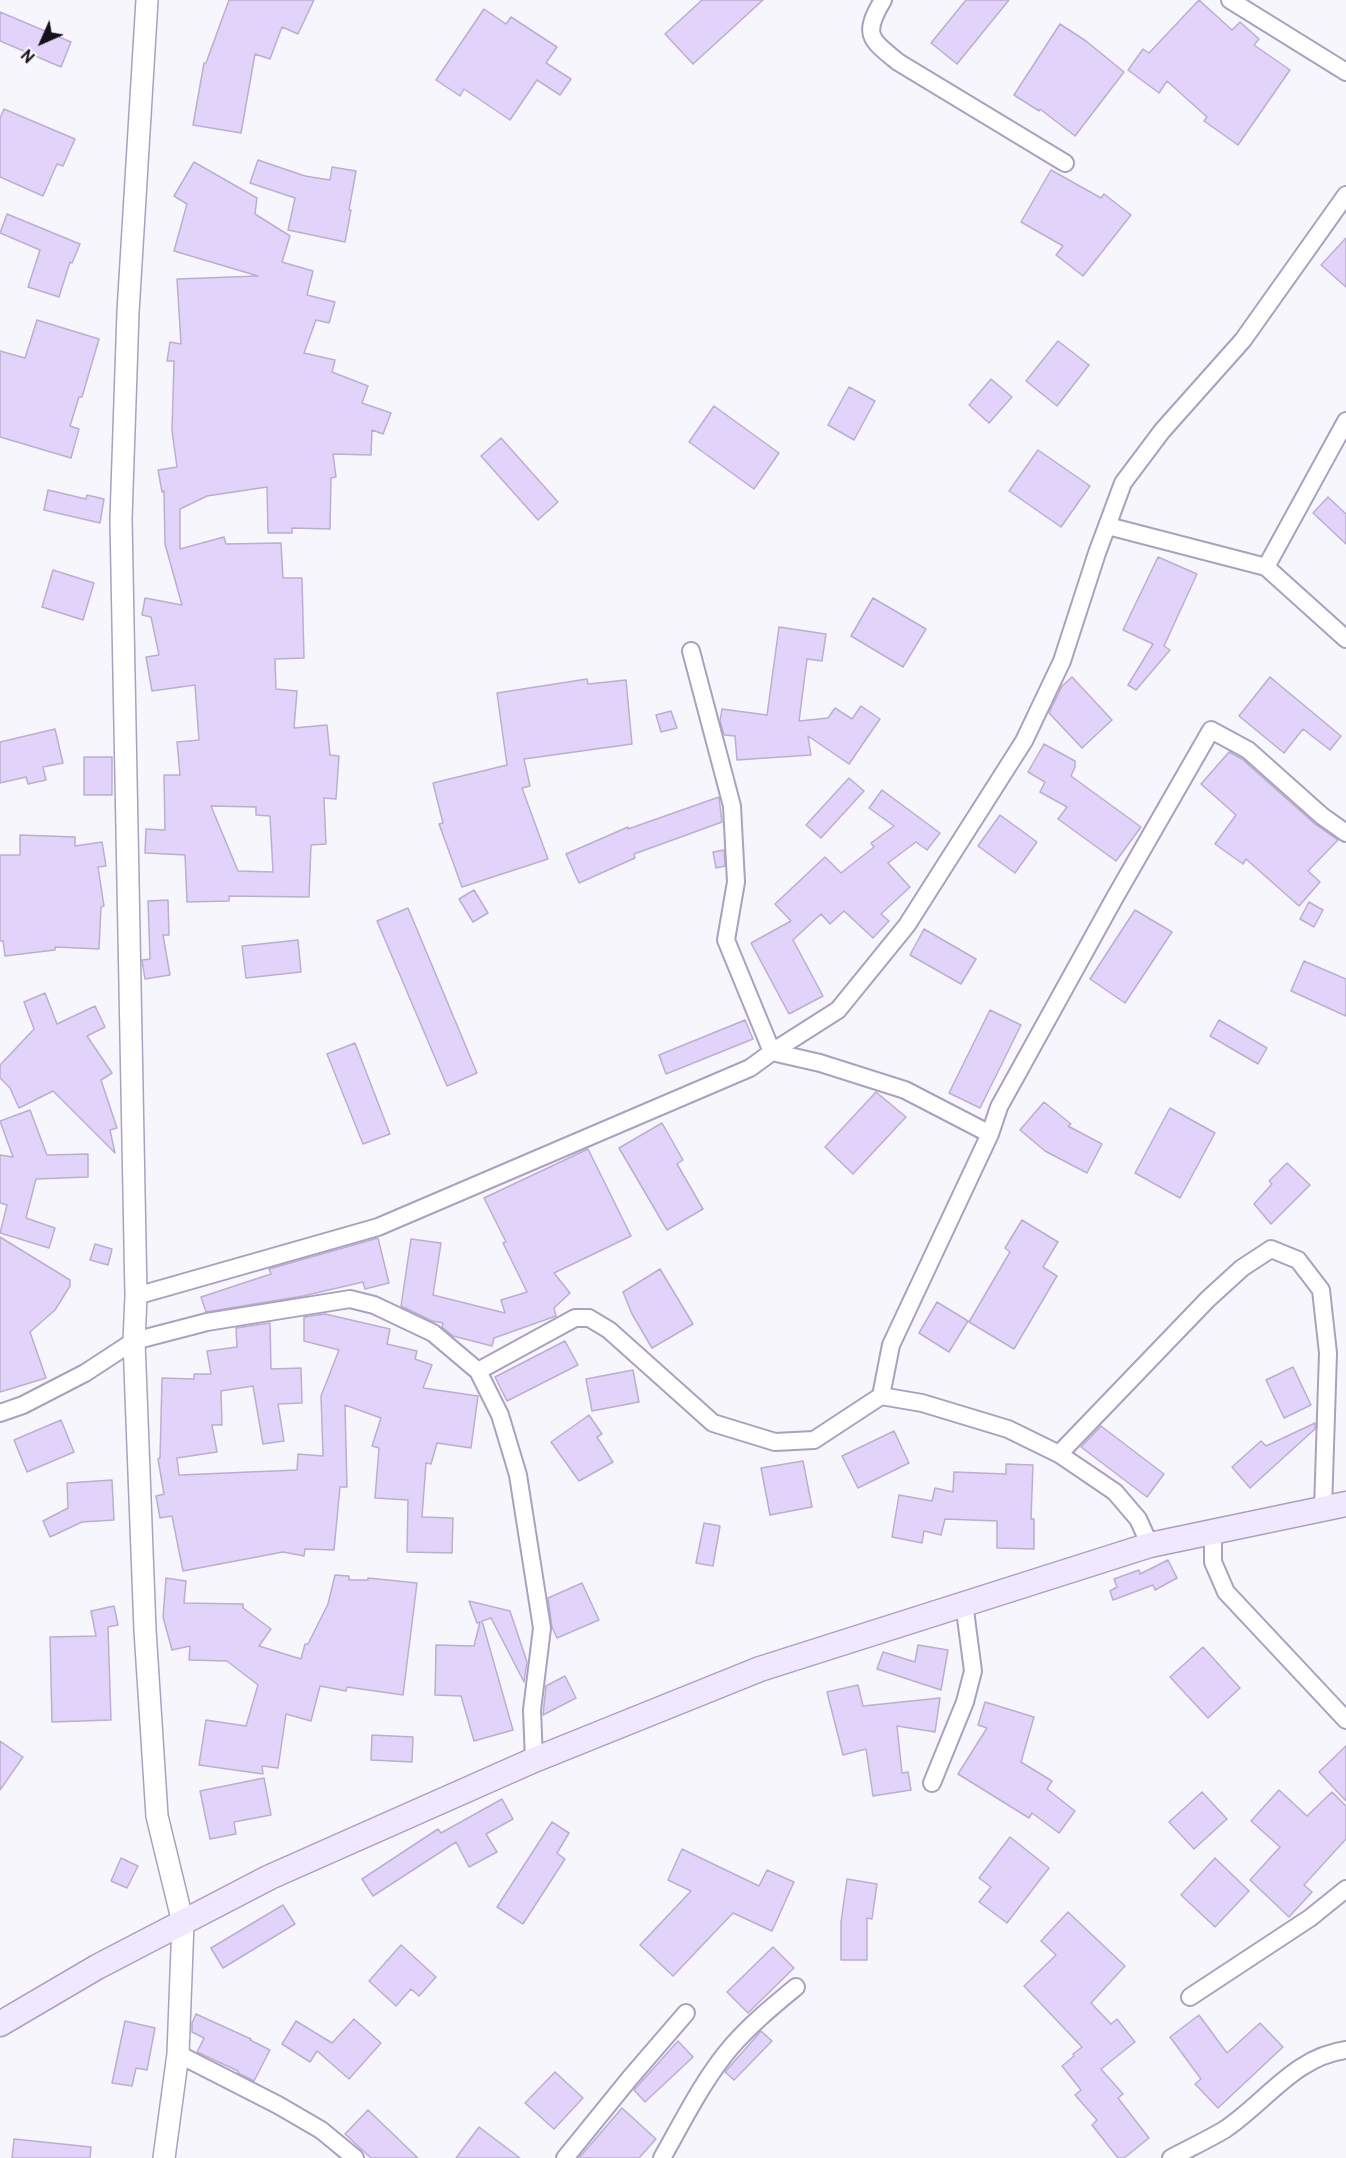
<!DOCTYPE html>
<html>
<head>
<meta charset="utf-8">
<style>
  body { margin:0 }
  #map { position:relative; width:1346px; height:2158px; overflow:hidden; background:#f8f6fd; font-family:Overpass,sans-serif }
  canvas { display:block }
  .north { position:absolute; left:12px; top:12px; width:60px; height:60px; -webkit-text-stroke:4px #f8f6fd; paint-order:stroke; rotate:225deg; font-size:16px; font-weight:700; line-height:24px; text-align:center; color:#15111c }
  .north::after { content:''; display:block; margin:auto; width:21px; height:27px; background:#15111c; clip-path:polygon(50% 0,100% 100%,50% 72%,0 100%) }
</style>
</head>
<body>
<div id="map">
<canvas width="1346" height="2158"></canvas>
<div class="north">N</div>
</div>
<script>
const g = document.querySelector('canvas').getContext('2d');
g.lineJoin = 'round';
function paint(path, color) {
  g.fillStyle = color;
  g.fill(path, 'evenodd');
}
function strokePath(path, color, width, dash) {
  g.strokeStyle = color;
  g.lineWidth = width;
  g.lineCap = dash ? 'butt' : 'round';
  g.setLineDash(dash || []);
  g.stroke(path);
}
const building = new Path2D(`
  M229 0H314L298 34 282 27 270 59 255 54 241 133 193 125 204 63H206Z
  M702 0H763L693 64 665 34Z
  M966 0H1009L957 64 931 43Z
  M1199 0 1232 30 1240 22 1259 39 1254 45 1290 70 1238 145 1204 121 1207 117 1167 81 1159 93 1128 70 1143 49 1149 53Z
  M484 9 506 24 511 17 557 47 546 63 571 79 560 95 537 80 510 120 464 89 460 96 436 80Z
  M0 12 71 42 61 67 0 41Z
  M1060 24 1086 41 1124 72 1075 136 1040 109 1039 111 1014 95Z
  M4 109 75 139 63 166 57 164 43 196 0 177V118Z
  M258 160 305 176 330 180 332 167 356 171 349 210H351L345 242 288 230 295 198 250 183Z
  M194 162 257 198 255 214 290 236 282 262 313 271 307 295 335 302 329 323 316 320 304 353 335 360 332 372 368 386 362 403 391 413 383 434 372 430 371 455 333 454 336 477 331 478 330 529 292 528V533H268L267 487 207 496 180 509V549L224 537 226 544 281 543 283 578H302L304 658 275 659 276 689 297 691 294 728 327 725 330 755 339 756 336 799 324 798 326 844 311 845 309 897 229 896V901L187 902 185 855 145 853 146 829 165 830 164 775H180L177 742 199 740 195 685 152 691 146 657 159 655 151 617 142 615 145 598 182 605 165 544 164 491 162 492 158 470 177 467 172 431 174 361H167L170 342 181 344 177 279 258 276 174 251 187 204 174 196ZM211 806 256 807V815L270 816 273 872 238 871Z
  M1051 170 1101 198 1104 194 1131 215 1083 276 1056 255 1063 246 1021 222Z
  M7 214 80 244 72 263 70 262 59 297 28 287 40 250 0 233Z
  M1346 238V287L1321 265Z
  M37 320 99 339 82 397H79L70 426 79 429 71 458 0 437V351L25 358Z
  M1058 341 1089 365 1057 406 1026 381Z
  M991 379 1012 397 989 423 969 405Z
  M849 387 875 401 854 440 828 425Z
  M714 406 779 453 754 489 689 442Z
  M501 438 558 502 538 520 481 456Z
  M1038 450 1090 486 1061 527 1009 491Z
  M48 490 86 499 87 495 104 499 100 523 44 510Z
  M1328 497 1346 514V544L1313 513Z
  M1158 557 1197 574 1164 646 1170 650 1136 690 1128 685 1153 644 1123 630Z
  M53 570 94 583 83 620 42 607Z
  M873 598 926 629 903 667 851 636Z
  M779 627 826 634 822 661 807 659 799 721 828 718 835 708 852 719 861 706 880 719 849 764 808 736 811 755 737 760 735 736 724 735 720 721 722 709 767 715Z
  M1072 677 1112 720 1082 748 1049 713 1062 686Z
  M1270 677 1341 736 1330 750 1303 729 1284 753 1239 716Z
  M587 679 588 684 626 680 632 744 524 759 530 786 522 788 548 859 462 887 439 824 443 823 433 783 507 765 497 693Z
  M671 711 677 728 661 732 656 715Z
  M55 729 63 763 43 767 46 780 28 784 26 777 0 783V742Z
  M1044 744 1075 761V767L1071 776 1141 827 1116 861 1058 819 1067 807 1040 792 1045 782 1028 772Z
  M1229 752 1242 759 1315 824 1338 840 1308 871 1320 882 1299 906 1246 859 1243 864 1215 844 1236 815 1201 784Z
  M84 757H112V795H84Z
  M849 778 864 791 821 838 806 825Z
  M882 790 940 833 927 850 916 842 888 863 910 887 881 914 889 921 873 938 844 911 830 924 821 914 793 940 823 996 789 1014 751 943 791 921 775 904 825 857 841 873 874 847 871 843 894 826 869 808Z
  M719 797 722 822 634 854 635 858 579 883 566 854 628 827V829Z
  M1000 815 1037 842 1015 873 978 846Z
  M20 835 75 837V846L102 842 106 866 98 867 104 906 101 907 99 949 55 947V950L5 956 3 941H0V855H20Z
  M724 850 725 866 716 868 713 852Z
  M474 890 488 913 473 922 459 899Z
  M168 900 169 935H163L170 975 145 979 142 960 150 959 148 901Z
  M1309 902 1323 910 1314 927 1300 919Z
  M408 908 477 1073 447 1086 377 921Z
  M1135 910 1172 932 1125 1003 1090 979Z
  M924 929 976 959 961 984 910 955Z
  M298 940 301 972 246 978 242 946Z
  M1304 961 1346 979V1016L1291 991Z
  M45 993 57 1024 95 1006 105 1027 87 1036 112 1073 101 1080 117 1128 110 1130 115 1153 53 1091 19 1108 10 1088 0 1078V1065L34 1029 24 1002Z
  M990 1010 1021 1025 980 1108 949 1093Z
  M745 1020 753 1039 666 1074 659 1055Z
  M1219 1020 1267 1048 1258 1064 1210 1036Z
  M355 1043 390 1134 363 1144 327 1054Z
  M876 1092 906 1117 853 1174 825 1147Z
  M1044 1102 1071 1124 1068 1126 1102 1144 1087 1173 1045 1151 1020 1130Z
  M1170 1108 1215 1133 1180 1198 1135 1173Z
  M30 1110 47 1155 88 1154V1177L36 1179 26 1218 55 1228 49 1248 0 1233 7 1205 0 1203V1155L13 1157 0 1121Z
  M662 1123 683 1160 677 1164 703 1209 667 1230 619 1148Z
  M588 1149 631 1236 554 1273 570 1293 554 1308 556 1316 494 1338 492 1346 453 1336 442 1327 443 1323 432 1321 401 1306 411 1239 441 1243 433 1295 505 1313 501 1300 527 1292 503 1243 506 1242 484 1198Z
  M1287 1163 1310 1185 1271 1224 1254 1204 1272 1184 1269 1181Z
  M1022 1220 1058 1242 1043 1267 1057 1276 1014 1349 969 1322 1010 1252 1005 1248Z
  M0 1237 70 1280V1286L55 1310 30 1332 46 1378 0 1392Z
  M378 1238 389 1283 365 1289 363 1282 303 1296 206 1312 201 1297 271 1274 269 1269Z
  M95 1244 112 1249 108 1265 90 1260Z
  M660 1269 693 1324 652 1348 632 1314 623 1292Z
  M937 1302 968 1321 949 1352 919 1333Z
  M325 1314 390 1329 387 1344 417 1351 415 1359 432 1365 423 1388 478 1396 471 1448 437 1443 431 1464 426 1463 422 1517 453 1518 452 1553 407 1552 408 1500 375 1498 379 1448 372 1446 381 1418 345 1405 347 1487H340L334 1550 305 1549 304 1556 283 1552 183 1571 172 1516 160 1518 156 1496 164 1494 158 1459 160 1458 162 1378 194 1379V1374H211L207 1351 237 1347 236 1328 270 1323 271 1369 301 1368 302 1403 278 1404 284 1441 263 1444 253 1386 221 1391 222 1425H212L217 1452 177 1458 179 1475 297 1470 298 1454 323 1456 321 1396 339 1350 304 1341V1317Z
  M565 1341 578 1365 507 1401 495 1377Z
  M1293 1367 1311 1405 1284 1418 1266 1380Z
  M633 1370 639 1402 592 1411 586 1379Z
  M589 1415 602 1434 597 1437 613 1462 579 1481 551 1442Z
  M61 1420 74 1452 27 1472 14 1440Z
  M1315 1423V1429L1250 1488 1232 1467 1261 1441 1266 1446Z
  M1101 1426 1164 1474 1147 1497 1081 1447Z
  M894 1431 909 1463 858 1488 842 1456Z
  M803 1461 812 1507 770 1515 761 1468Z
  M1006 1464 1033 1465 1031 1519H1034V1549L997 1548V1521L945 1519 941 1535 924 1531 922 1543 892 1537 899 1495 932 1501 935 1488 953 1492 954 1472 1006 1474Z
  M112 1480 114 1520 82 1522 50 1537 43 1521 68 1508 67 1483Z
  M704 1523 720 1526 713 1566 696 1563Z
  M1168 1560 1177 1578 1155 1590 1153 1585 1113 1600 1110 1591 1117 1587 1114 1579 1139 1570 1140 1574Z
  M335 1575 349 1576V1580H368V1578L417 1583 403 1695 347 1687 346 1691 320 1686 311 1721 286 1714 278 1768 262 1766 263 1774 199 1765 206 1720 246 1726 258 1685 227 1661 189 1660 190 1646 172 1650 163 1617 166 1578 186 1581 184 1603 243 1604V1608L271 1629 259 1646 301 1659 305 1644H308L328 1604Z
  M582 1583 599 1620 557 1638 552 1627 548 1598Z
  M469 1601 510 1611 527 1662 524 1682 491 1618 482 1621 513 1730 474 1741 461 1696 435 1695 436 1645 474 1646 480 1622 477 1623Z
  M114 1606 118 1625 108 1627 111 1720 52 1722 50 1637 96 1636 91 1611Z
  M918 1645 948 1650 941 1690 877 1669 883 1652 915 1662Z
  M1203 1647 1240 1688 1208 1718 1170 1677Z
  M565 1676 576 1698 543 1715 546 1686Z
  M858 1685 863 1706 940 1698 935 1732 897 1726 902 1773 908 1772 911 1790 873 1796 866 1749 843 1755 827 1692Z
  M985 1702 1034 1717 1021 1762 1052 1781 1047 1789 1075 1811 1059 1833 1032 1813 1029 1818 958 1774 987 1728 978 1725Z
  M372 1735 413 1737 412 1762 371 1760Z
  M0 1741 23 1757 0 1790Z
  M1346 1746V1801L1319 1772Z
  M264 1778 271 1815 234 1822 236 1834 210 1839 200 1791Z
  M1279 1790 1307 1816 1332 1792 1346 1806V1839L1304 1885 1312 1892 1289 1917 1250 1880 1280 1847 1251 1821Z
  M1202 1792 1227 1819 1194 1849 1169 1822Z
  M502 1799 513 1819 486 1834 497 1852 469 1867 456 1842 373 1896 362 1879 438 1829 441 1833Z
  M552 1822 569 1833 557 1853 565 1859 523 1924 497 1907Z
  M1010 1837 1049 1868 1007 1923 979 1902 991 1887 979 1878Z
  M682 1849 759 1886 767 1870 794 1882 772 1931 733 1913 673 1976 640 1945 691 1891 668 1880Z
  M121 1858 138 1866 127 1888 111 1881Z
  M1215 1858 1249 1891 1215 1927 1181 1895Z
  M847 1879 877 1884 872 1919 867 1918V1960H841V1922Z
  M283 1905 295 1924 223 1968 211 1948Z
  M1068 1912 1125 1966 1091 2003 1111 2024 1117 2019 1135 2042 1101 2069 1123 2094 1118 2098 1149 2138 1124 2158H1118L1092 2125 1097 2120 1075 2095 1081 2090 1062 2066 1074 2056 1073 2054 1082 2047 1024 1986 1056 1955 1041 1941Z
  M401 1945 436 1977 419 1996 411 1989 396 2006 369 1981Z
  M773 1947 794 1968 748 2013 727 1992Z
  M196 2014 251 2039 250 2040 270 2050 254 2081 238 2073V2071L197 2052 204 2038 192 2032V2023Z
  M1199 2015 1227 2053 1260 2023 1283 2047 1218 2108 1195 2084 1201 2079 1170 2037Z
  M354 2019 381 2043 349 2079 317 2051 310 2062 282 2044 296 2021 332 2043Z
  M125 2021 155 2028 147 2070 136 2068 132 2086 112 2083Z
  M761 2031 772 2041 734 2080 725 2072Z
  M678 2041 693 2057 645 2102 634 2090Z
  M555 2072 583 2098 554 2129 525 2103Z
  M622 2108 656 2139 639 2158H579Z
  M368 2110 418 2158H371L345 2134Z
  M479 2127 520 2158H456Z
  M14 2139 91 2147 90 2158H12Z`);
paint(building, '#e1d3f9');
strokePath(building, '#bbafcf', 1.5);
const minor = new Path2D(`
  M883 0C862 35 870 39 898 62L1065 163
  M1230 0 1346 72
  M1108 526 1266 567 1346 639
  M1266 567 1346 421
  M691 651 732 806 736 882 726 940 772 1052 820 1063 905 1090 990 1134
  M136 1296 378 1227 750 1068 772 1052 838 1010 907 925 1024 741 1062 661 1097 553 1123 483 1162 431 1243 340 1346 195
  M478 1371 575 1318H589L609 1330 713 1423 775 1442 814 1440 881 1396 922 1403 1008 1429 1059 1454 1115 1492 1138 1519 1150 1545
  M881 1396 891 1345 990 1134 999 1107 1114 899 1211 730 1248 750 1322 816 1346 833
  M0 1413 23 1405 85 1373 134 1341 207 1322 350 1299 374 1305 433 1333 478 1371 500 1415 518 1475 542 1628 532 1710 534 1760
  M1059 1454 1208 1299 1242 1268 1271 1249 1298 1260 1321 1290 1328 1353 1323 1509
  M1213 1533V1562L1226 1592 1346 1720
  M932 1783 965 1702 973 1671 964 1603
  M1190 1997 1310 1918 1346 1889
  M178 2054 278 2105 321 2130 355 2158
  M565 2158 630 2078 686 2013
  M662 2158C683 2121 703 2080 731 2047 751 2024 773 2006 796 1987
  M1171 2158C1188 2149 1207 2140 1224 2130 1265 2103 1294 2057 1346 2050`);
const tertiary = new Path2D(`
  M147 0 128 312 121 519 136 1296 134 1341 145 1630 157 1816 183 1923 178 2054 164 2158`);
const secondary = new Path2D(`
  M0 2024 97 1967 270 1877 534 1760 760 1669 1150 1545 1346 1504`);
strokePath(minor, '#aba0bf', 20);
strokePath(tertiary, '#aba0bf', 24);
strokePath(secondary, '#aba0bf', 27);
strokePath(minor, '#fff', 16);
strokePath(tertiary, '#fff', 21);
strokePath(secondary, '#f0e8fe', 24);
</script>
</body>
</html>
